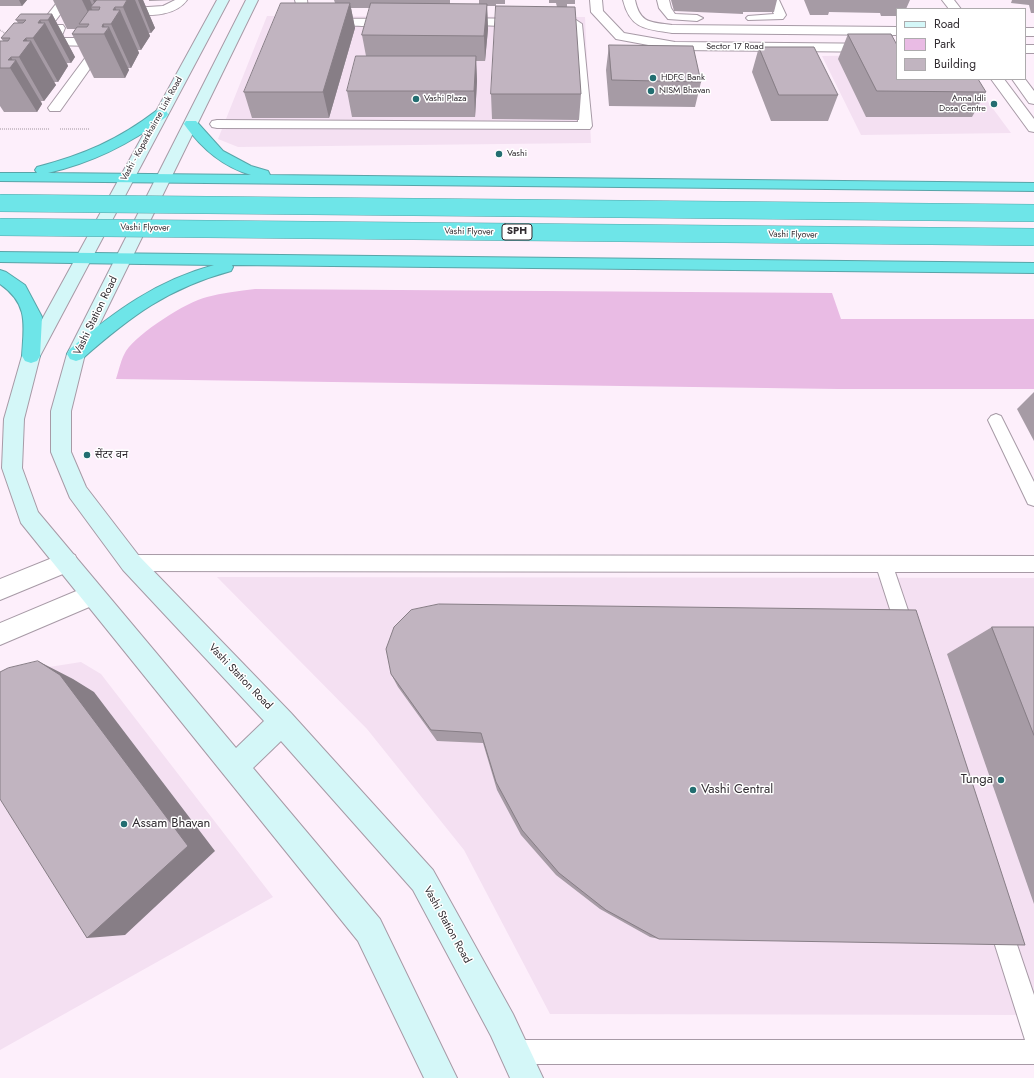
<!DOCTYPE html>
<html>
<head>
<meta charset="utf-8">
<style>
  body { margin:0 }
  #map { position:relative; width:1034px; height:1078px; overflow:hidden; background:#fdeffb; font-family:Jost,sans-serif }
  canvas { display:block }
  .legend { position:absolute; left:896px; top:8px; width:130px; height:72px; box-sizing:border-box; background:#fff; border:1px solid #adabad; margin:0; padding:5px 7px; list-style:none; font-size:12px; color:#312c31 }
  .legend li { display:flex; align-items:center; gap:8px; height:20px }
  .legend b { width:20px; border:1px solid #adabad }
</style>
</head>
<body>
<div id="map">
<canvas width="1034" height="1078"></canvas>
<ul class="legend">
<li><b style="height:5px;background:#d4f7f8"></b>Road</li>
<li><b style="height:11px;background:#e9bbe4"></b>Park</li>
<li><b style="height:11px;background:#c1b4c0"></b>Building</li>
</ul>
</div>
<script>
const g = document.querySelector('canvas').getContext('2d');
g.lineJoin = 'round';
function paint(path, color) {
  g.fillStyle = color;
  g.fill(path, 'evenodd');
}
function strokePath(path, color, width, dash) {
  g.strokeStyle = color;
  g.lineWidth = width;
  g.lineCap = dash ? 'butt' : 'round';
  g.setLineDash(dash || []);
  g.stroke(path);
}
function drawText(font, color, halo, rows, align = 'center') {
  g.font = font + ' Jost,"Noto Sans Devanagari",sans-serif';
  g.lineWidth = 3;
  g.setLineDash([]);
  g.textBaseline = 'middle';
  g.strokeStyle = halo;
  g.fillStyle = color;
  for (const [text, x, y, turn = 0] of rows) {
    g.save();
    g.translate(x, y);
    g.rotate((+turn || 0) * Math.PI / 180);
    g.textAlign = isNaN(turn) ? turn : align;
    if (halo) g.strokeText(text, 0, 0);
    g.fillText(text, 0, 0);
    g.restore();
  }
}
paint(new Path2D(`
  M267 16 585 17 591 143 238 147 218 139Z
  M897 55V79H971L1011 133 861 135 822 56Z
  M217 577 1034 578V1015L550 1014 464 850 367 729Z
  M81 662 101 674 273 897 0 1050V688L49 667Z`), '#f4e0f2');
paint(new Path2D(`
  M255 289 832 293 841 319H1034V389H838L116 379C119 370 121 359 126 351 138 333 186 302 207 297 222 293 239 291 255 289Z`), '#e9bbe4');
const service = new Path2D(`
  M996 414 1001 416 1034 482V506L1028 504 988 420 991 416Z
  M131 555 1034 556V572H895L915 631 913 637 906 640 899 637 897 631 878 572 131 571 125 568 122 563 125 558Z
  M999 912 1007 915 1034 995V1064H515L506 1061 503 1052 506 1043 515 1040H1025L988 923 991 915Z`);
const minor = new Path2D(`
  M59 0H71L5 88 0 89V76Z
  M127 0H139L133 8 163 6 175 0H187C174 18 147 15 128 15L60 111H50L48 108 94 46 49 45 47 42 55 25H63L65 28 61 38H99Z
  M295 0H307L308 8C333 23 366 18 395 18L401 22C395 30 333 25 321 22 313 20 305 17 298 12Z
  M590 0H602L603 11 624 33 675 42 897 44V52L675 50 616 39 591 12Z
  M623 0H635C640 24 651 22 672 25L897 27V35L672 33C646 29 630 29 623 0Z
  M657 0H669L671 8 675 14 697 15 703 18 697 21 668 19 659 8Z
  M767 0H779L786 15 783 19 748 20 746 18 748 16 774 14Z
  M942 0H954L961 9H949Z
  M458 18 525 19 531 23 525 27 454 24 452 22 454 20Z
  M576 20 582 24 592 126 590 129 217 128 212 127 210 124 212 121 217 120 578 122 570 24Z
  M1025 28H1034V36H1025Z
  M1025 45H1034V53H1025Z
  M991 79H1004L1034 119V132L1029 131Z
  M1012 79H1025L1034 91V104L1029 103Z`);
const tertiary = new Path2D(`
  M67 552 75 555 78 562 75 569 0 600V579Z
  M93 584 101 588 105 595 101 602 0 645V623Z`);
const secondary = new Path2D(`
  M217 0H229L40 356 24 419 22 468 38 512 236 748 264 721 123 570 70 498 51 452V411L67 354 246 0H258L85 354 71 411V452L86 487 139 556 291 713 433 870 513 1014 543 1078H510L491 1036 413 890 281 741 253 768 380 919 457 1078H424L358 941 21 523 2 468 4 419 22 356Z`);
const motorway = new Path2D(`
  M161 110 166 111 168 114 166 117C130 144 92 163 48 173L251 175C223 167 201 148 184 124L186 121H196L223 151 251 166 268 171 270 175 1034 183V191L0 181V173H37L35 170 37 167C83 155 118 140 156 111Z
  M0 252 1034 263V273L232 265 233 267 231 271C168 288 131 316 82 359L76 361 70 359 67 354 70 349C115 311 156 281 214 265L0 262Z
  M0 270 6 272 25 285 42 317 40 356 37 361 31 363 25 361 22 356C24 325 29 304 0 284Z`);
strokePath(service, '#a79aa6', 2);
strokePath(minor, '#a79aa6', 2);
strokePath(tertiary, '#a79aa6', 2);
strokePath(secondary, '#a79aa6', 2);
strokePath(motorway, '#59a4a8', 2);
strokePath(new Path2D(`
  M0 30 6 34
  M0 129H49
  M60 129H89`), '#beb3bd', 1.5, [1, 1]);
paint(service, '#fff');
paint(minor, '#fff');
paint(tertiary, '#fff');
paint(secondary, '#d4f7f8');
paint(motorway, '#6ee5e8');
const motorwayBridge = new Path2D(`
  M0 203 1034 213
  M0 227 1034 237`);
strokePath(motorwayBridge, '#59a4a8', 18, []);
strokePath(motorwayBridge, '#6ee5e8', 17);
paint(new Path2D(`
  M0 0H27L22 6H0Z
  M53 0H143L155 28 151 33H149L150 36 141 50H138L139 53 131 68H128L129 70 125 78H94L72 34 76 29H67Z
  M149 0H176L149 1Z
  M334 0H450V4H479V0H505V4H496V6H487L488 29 485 61H476L477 81 475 117H352L347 91 366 56 362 35 370 8H351L355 28 329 118H252L244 92 335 3Z
  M549 0H575V4H567V7H557L556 3H549Z
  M671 0H777L774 12H743V14L674 11Z
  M804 0H910L906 9H897V16H881L880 13 829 12 828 15H810Z
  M1012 0H1034V13H1031L1029 5 1011 3Z
  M52 14 75 57 71 63H67L68 66 58 82H54L56 85 44 101H41L42 104 37 112H4L0 106V41H3L1 38 18 23 16 20Z
  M848 34 897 79 986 92 972 117H866L838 59Z
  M609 45 701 82 695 107 609 106 606 70Z
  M759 47 838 95 828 121H771L752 72Z
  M491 94H581L579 120 492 119Z
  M1034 392V441L1017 409Z
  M394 627 659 939 650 937 600 909 556 875 521 835 497 790 483 743 437 741 398 687 391 674Z
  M992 627H1034V904L947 654Z`), '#a69ba5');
paint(new Path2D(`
  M19 0H27L22 6Z
  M82 0H90L93 7H91L99 24 96 29Z
  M93 0H107L100 7H96Z
  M127 0H135L150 36 141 50 123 7Z
  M138 0H143L155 28 151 33Z
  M350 3 355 28 329 118 323 92Z
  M487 4 488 29 485 61 484 36Z
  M115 7 118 14 120 10 139 53 131 68 111 24 113 10Z
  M52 14 75 57 71 63 48 20Z
  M40 20 43 25 45 23 68 66 58 82 33 38 38 23Z
  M103 24 107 31 109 27 129 70 125 78 104 34 102 27Z
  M26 38 29 44 31 41 56 85 44 101 19 57 23 41Z
  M476 56 477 81 475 117 474 91Z
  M11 57 14 63 16 60 42 104 37 112 10 68 8 60Z
  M38 661 73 679 94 692 215 851 125 935 87 938Z`), '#877e86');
const building = new Path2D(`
  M97 0H127L123 7H115L113 10H120L111 24H103L102 27H109L104 34H72L77 27H87L89 24H79L89 10H99L100 7H91Z
  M281 3H350L323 92H244Z
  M371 3 487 4 484 36 362 35Z
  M496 6 575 7 581 94H491Z
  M21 14H52L48 20H40L38 23H45L33 38H26L23 41H31L19 57H11L8 60H16L10 68H0V41H8L10 38H1L14 23H23L26 20H16Z
  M848 34H891L897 45V79H978L986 92 877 91Z
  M609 45 693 46 701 82 612 80Z
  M759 47H814L838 95H779Z
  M356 56H476L474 91H347Z
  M439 604 916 610 1025 945 659 939 606 910 559 873 522 830 496 782 481 733 431 730 391 674 386 649 394 627 411 610Z
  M992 627H1034V735Z
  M38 661 60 675 188 846 87 938 0 799V672L8 668Z`);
paint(building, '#c1b4c0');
strokePath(building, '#877e86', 1);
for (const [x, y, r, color] of [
  [653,78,4,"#236e71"],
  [651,91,4,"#236e71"],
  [416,99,4,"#236e71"],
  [994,104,4,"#236e71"],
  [499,154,4,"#236e71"],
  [87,455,4,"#236e71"],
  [1001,780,4,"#236e71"],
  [693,790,4,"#236e71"],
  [124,824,4,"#236e71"]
]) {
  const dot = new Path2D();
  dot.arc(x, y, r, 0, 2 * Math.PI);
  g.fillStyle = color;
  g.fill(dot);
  strokePath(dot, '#fff', 1.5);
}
drawText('9px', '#312c31', '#fff', [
  ["Sector 17 Road",735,47],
  ["Vashi - Koparkhairne Link Road",152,129,-61],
  ["Vashi Flyover",145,228,1],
  ["Vashi Flyover",469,232,1],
  ["Vashi Flyover",793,235,1]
]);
drawText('9px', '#312c31', '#fff', [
  ["HDFC Bank",661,78],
  ["NISM Bhavan",659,91],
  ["Vashi Plaza",424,99],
  ["Anna Idli",986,99,"right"],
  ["Dosa Centre",986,109,"right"],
  ["Vashi",507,154]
], 'left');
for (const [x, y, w] of [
  [517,232,30]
]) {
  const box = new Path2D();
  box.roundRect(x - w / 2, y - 8, w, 16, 3);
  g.fillStyle = '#fff';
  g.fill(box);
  strokePath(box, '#312c31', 1);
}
drawText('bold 10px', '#312c31', null, [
  ["SPH",517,232]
]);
drawText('11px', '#312c31', '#fff', [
  ["Vashi Station Road",96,316,-64],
  ["Vashi Station Road",240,677,46],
  ["Vashi Station Road",447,925,61]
]);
drawText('11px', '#312c31', '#fff', [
  ["सेंटर वन",95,455]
], 'left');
drawText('13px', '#312c31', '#fff', [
  ["Tunga",993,780,"right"],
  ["Vashi Central",701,790],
  ["Assam Bhavan",132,824]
], 'left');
</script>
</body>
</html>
